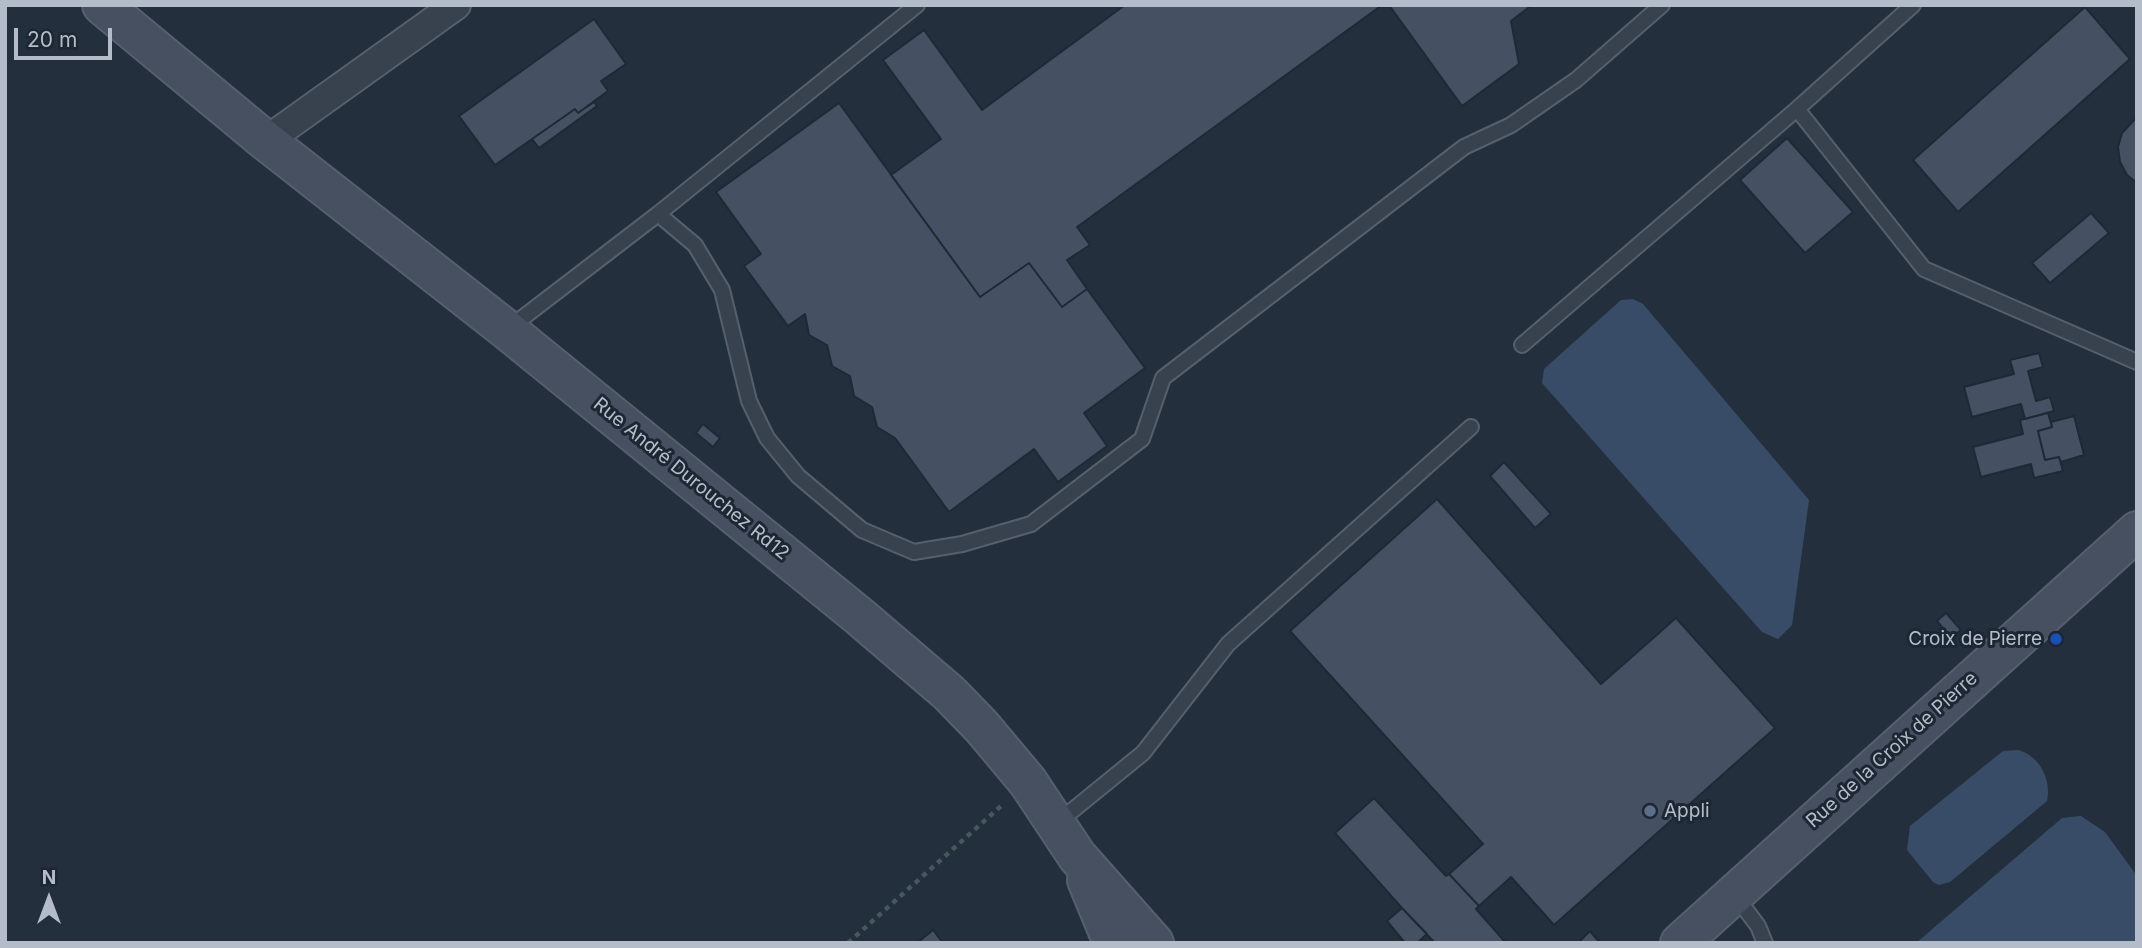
<!DOCTYPE html>
<html>
<head>
<meta charset="utf-8">
<style>
  body { margin:0 }
  #map { position:relative; width:2142px; height:948px; overflow:hidden; background:#242f3e; font-family:Inter,sans-serif }
  canvas { display:block }
  .frame { position:absolute; inset:0; border:7px solid #b4bcc9; pointer-events:none }
  .north { position:absolute; left:14px; top:864px; width:70px; height:70px; -webkit-text-stroke:5px #1d2633; paint-order:stroke; rotate:0deg; font-size:19px; font-weight:700; line-height:28px; text-align:center; color:#b4bcc9 }
  .north::after { content:''; display:block; margin:auto; width:24px; height:32px; background:#b4bcc9; clip-path:polygon(50% 0,100% 100%,50% 72%,0 100%) }
  .scale { position:absolute; left:14px; top:28px; width:98px; height:32px; box-sizing:border-box; border:4px solid #b4bcc9; border-top:0; padding-left:9px; font-size:21px; line-height:24px; white-space:nowrap; color:#b4bcc9; -webkit-text-stroke:5px #1d2633; paint-order:stroke }
</style>
</head>
<body>
<div id="map">
<canvas width="2142" height="948"></canvas>
<div class="frame"></div>
<div class="north">N</div>
<div class="scale">20 m</div>
</div>
<script>
const g = document.querySelector('canvas').getContext('2d');
g.lineJoin = 'round';
function paint(path, color) {
  g.fillStyle = color;
  g.fill(path, 'evenodd');
}
function strokePath(path, color, width, dash) {
  g.strokeStyle = color;
  g.lineWidth = width;
  g.lineCap = dash ? 'butt' : 'round';
  g.setLineDash(dash || []);
  g.stroke(path);
}
function drawText(font, color, halo, rows, align = 'center') {
  g.font = font + ' Inter,sans-serif';
  g.lineWidth = 6;
  g.setLineDash([]);
  g.textBaseline = 'middle';
  g.strokeStyle = halo;
  g.fillStyle = color;
  for (const [text, x, y, turn = 0] of rows) {
    g.save();
    g.translate(x, y);
    g.rotate((+turn || 0) * Math.PI / 180);
    g.textAlign = isNaN(turn) ? turn : align;
    if (halo) g.strokeText(text, 0, 0);
    g.fillText(text, 0, 0);
    g.restore();
  }
}
paint(new Path2D(`
  M1633 299 1643 304 1809 500 1792 625 1778 639 1762 632 1542 383 1544 369 1621 300Z
  M2018 750C2039 755 2052 780 2047 801L1950 882 1939 885 1933 882 1907 850 1910 826 2003 751Z
  M2081 816 2105 832 2137 876V943H1916L2062 818Z`), '#394c67');
const building = new Path2D(`
  M1125 5H1382L1077 227 1090 245 1067 260 1087 289 1062 307 1029 263 980 297 891 175 941 139 883 60 924 30 982 110Z
  M1389 5H1532L1511 21 1519 64 1462 106Z
  M2085 7 2130 59 1958 212 1913 160Z
  M594 19 626 64 601 81 608 91 578 113 575 109 495 165 459 116Z
  M594 102 597 106 539 148 532 139 575 109 578 113Z
  M839 103 980 297 1029 263 1062 307 1087 289 1145 368 1084 413 1107 446 1058 482 1034 449 949 512 895 438 877 427 872 407 854 396 850 376 832 366 827 345 809 335 805 314 788 326 744 266 761 254 716 192Z
  M2137 117V183L2127 175 2120 162 2118 147 2122 133Z
  M1787 138 1853 212 1805 253 1740 180Z
  M2091 213 2109 233 2050 283 2032 263Z
  M2039 353 2043 367 2028 371 2036 401 2050 397 2054 411 2025 419 2021 404 1972 417 1964 387 2014 374 2010 360Z
  M2048 413 2052 427 2038 431 2045 460 2059 457 2063 471 2034 478 2031 464 1981 477 1973 447 2023 434 2020 420Z
  M2074 416 2084 455 2061 462 2059 457 2045 460 2038 431 2052 427 2051 422Z
  M703 424 720 438 713 447 696 433Z
  M1504 462 1551 514 1535 528 1490 476Z
  M1437 499 1601 684 1676 618 1775 728 1554 925 1511 877 1479 906 1449 874 1483 844 1290 631Z
  M1946 613 1961 630 1951 638 1937 621Z
  M1374 798 1446 876 1449 874 1479 906 1476 909 1506 943H1435L1402 908 1335 833Z
  M1402 908 1427 934 1417 943H1405L1387 921Z
  M933 930 943 943H917Z
  M1590 931 1600 943H1578Z`);
paint(building, '#455162');
strokePath(building, '#1f2835', 2);
const service = new Path2D(`
  M1797 109 1913 5
  M658 214 695 245 722 290 749 401 767 438 798 476 862 530 914 552 962 544 1031 524 1142 439 1163 378 1464 147 1511 125 1576 80 1662 5
  M508 329 658 214 917 5
  M1522 345 1797 109 1924 269 2137 362
  M1057 823 1143 753 1228 644 1471 427
  M1734 894 1758 926 1765 943`);
const minor = new Path2D(`
  M266 141 456 5`);
const secondary = new Path2D(`
  M102 5 266 141 507 330 859 616 949 693 982 727 1028 782 1077 856 1154 943
  M1087 880 1113 943
  M1680 943 2137 531`);
strokePath(service, '#565f6c', 18);
strokePath(minor, '#565f6c', 32);
strokePath(secondary, '#565f6c', 42);
strokePath(new Path2D(`
  M848 943 1001 806`), '#44595c', 4.5, [5, 5]);
strokePath(service, '#38414e', 14);
strokePath(minor, '#38414e', 28);
strokePath(secondary, '#465061', 38);
for (const [x, y, r, color] of [
  [2056,639,7,"#1a4fb4"],
  [1650,811,7,"#5c6f8a"]
]) {
  const dot = new Path2D();
  dot.arc(x, y, r, 0, 2 * Math.PI);
  g.fillStyle = color;
  g.fill(dot);
  strokePath(dot, '#1d2633', 2.5);
}
drawText('19px', '#b4bcc9', '#1d2633', [
  ["Rue André Durouchez Rd12",691,479,39],
  ["Rue de la Croix de Pierre",1892,750,-42]
]);
drawText('19px', '#b4bcc9', '#1d2633', [
  ["Croix de Pierre",2042,639],
  ["Appli",1664,811,"left"]
], 'right');
</script>
</body>
</html>
